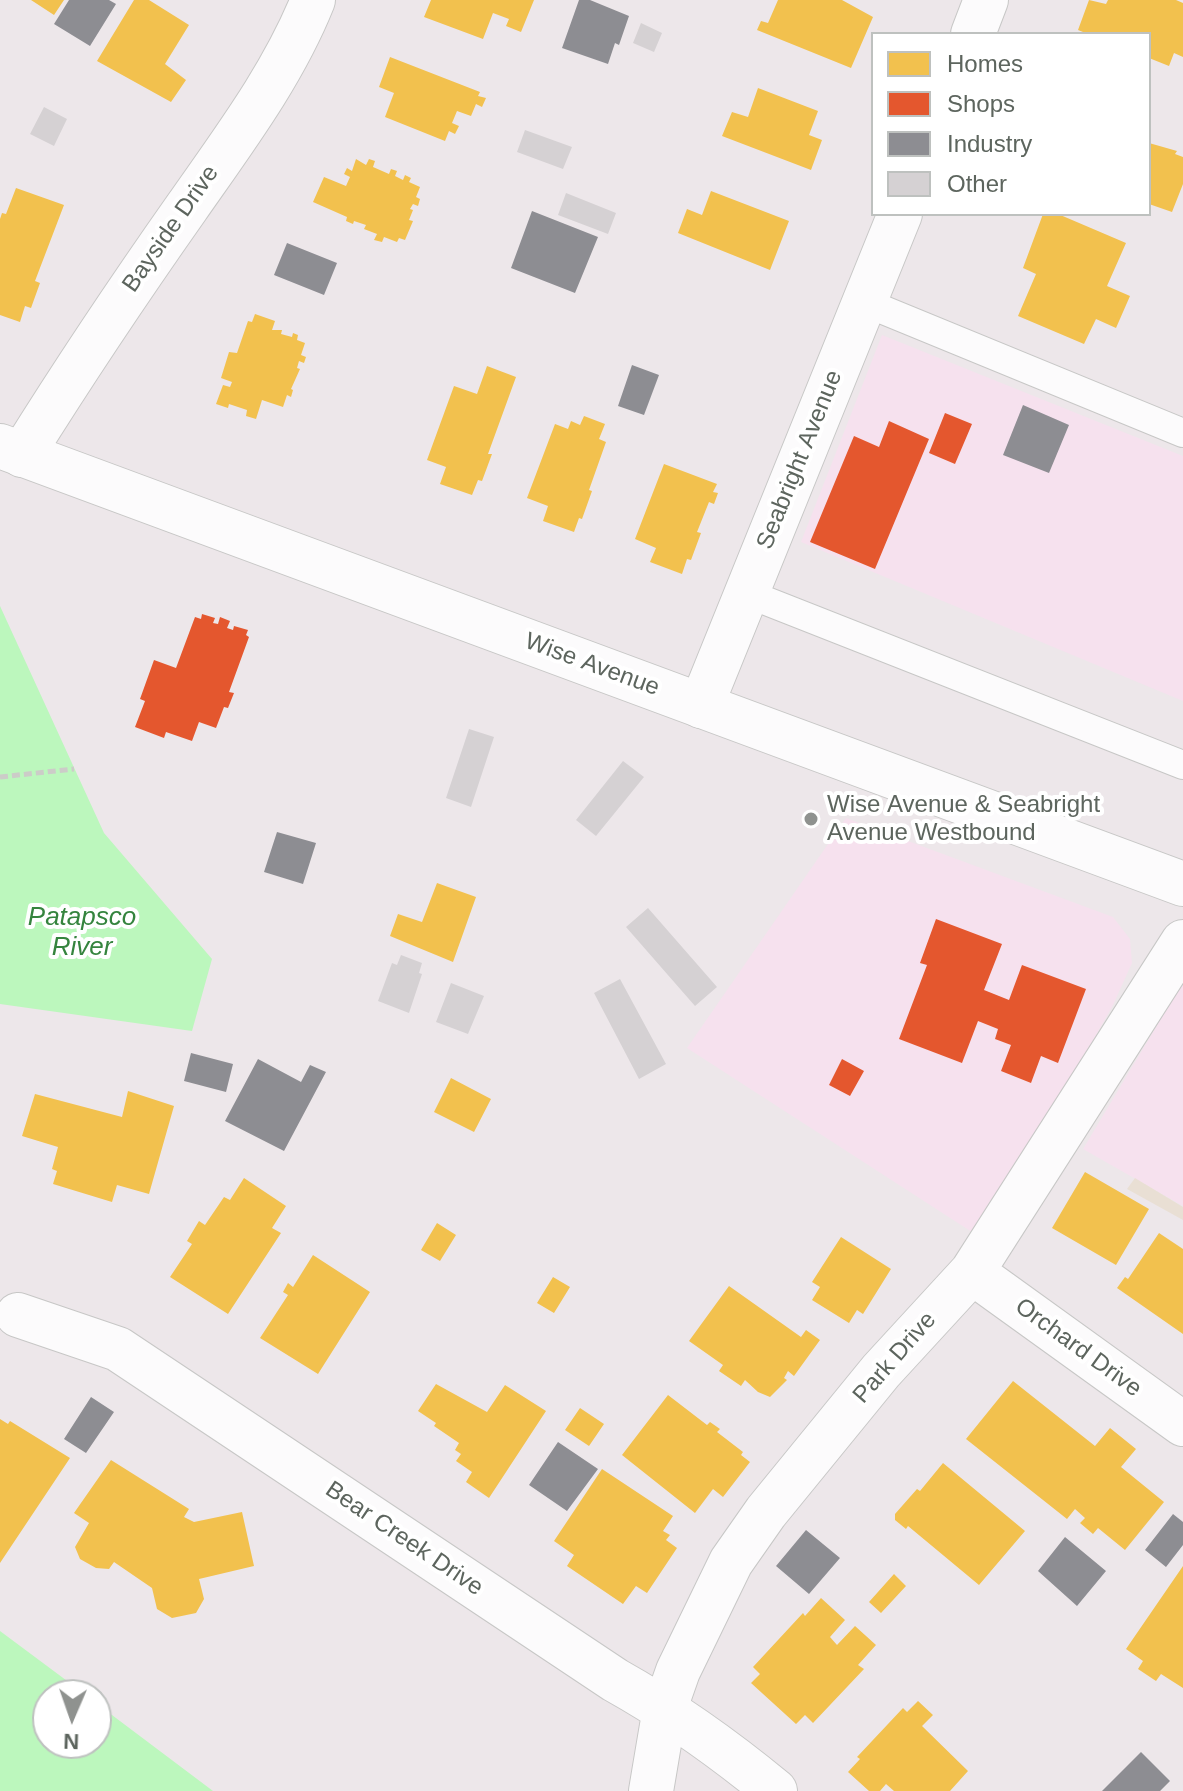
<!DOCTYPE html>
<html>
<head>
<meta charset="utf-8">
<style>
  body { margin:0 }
  #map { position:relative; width:1183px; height:1791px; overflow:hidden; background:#ede7ea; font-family:Arial,sans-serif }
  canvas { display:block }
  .legend { position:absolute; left:871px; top:32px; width:280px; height:184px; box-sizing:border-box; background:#fff; border:2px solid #bec1bf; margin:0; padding:10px 14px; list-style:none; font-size:24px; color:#5d655e }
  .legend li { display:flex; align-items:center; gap:16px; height:40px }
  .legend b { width:40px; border:2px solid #bec1bf }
  .north { position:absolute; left:32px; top:1679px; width:80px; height:80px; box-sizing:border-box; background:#fff; border:2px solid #bec1bf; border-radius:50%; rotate:182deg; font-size:22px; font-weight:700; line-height:32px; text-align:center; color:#5d655e }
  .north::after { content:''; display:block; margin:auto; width:28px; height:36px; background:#8f928f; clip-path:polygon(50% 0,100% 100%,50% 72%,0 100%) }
</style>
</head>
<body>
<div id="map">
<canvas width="1183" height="1791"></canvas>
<ul class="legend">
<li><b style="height:22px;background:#f2c14e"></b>Homes</li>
<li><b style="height:22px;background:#e4572e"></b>Shops</li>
<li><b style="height:22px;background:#8d8d92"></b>Industry</li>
<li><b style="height:22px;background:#d5d1d3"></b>Other</li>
</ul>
<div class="north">N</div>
</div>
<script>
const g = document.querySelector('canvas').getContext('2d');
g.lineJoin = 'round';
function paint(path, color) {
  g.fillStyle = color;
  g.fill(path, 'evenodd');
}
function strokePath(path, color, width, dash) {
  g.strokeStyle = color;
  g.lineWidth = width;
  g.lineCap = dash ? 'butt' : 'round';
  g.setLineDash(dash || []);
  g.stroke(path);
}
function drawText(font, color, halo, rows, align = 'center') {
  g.font = font + ' Arial,sans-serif';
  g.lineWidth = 8;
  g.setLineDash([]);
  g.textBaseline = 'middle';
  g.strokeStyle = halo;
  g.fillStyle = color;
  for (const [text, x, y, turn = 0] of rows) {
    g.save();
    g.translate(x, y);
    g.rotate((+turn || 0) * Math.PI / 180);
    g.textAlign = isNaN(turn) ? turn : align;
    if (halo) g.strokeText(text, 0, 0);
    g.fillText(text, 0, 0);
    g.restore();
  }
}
paint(new Path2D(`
  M882 335 1183 456V701L801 542Z
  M846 818 1113 917 1130 939 1132 963 1113 1005 1045 1126 975 1234 687 1048Z
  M1183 982V1206L1083 1149Z`), '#f6e1ee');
paint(new Path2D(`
  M1135 1178 1183 1207V1220L1127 1189Z`), '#e9dfd4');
paint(new Path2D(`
  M0 606 104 833 212 959 192 1031 0 1004Z
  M0 1631 86 1695H48V1743H96V1703L213 1791H0Z`), '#bcf7bd');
paint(new Path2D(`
  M31 0H64L54 15Z
  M134 0H149L189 25 165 64 186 80 171 102 97 61Z
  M431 0H534L521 32 506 26 509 19 493 13 483 39 424 17Z
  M778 0H842L873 17 851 68 757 30 761 21 768 23Z
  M1089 0 1106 4 1108 0H1176L1183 3V57L1174 53 1169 66 1149 58V34H1088L1078 30Z
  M390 57 480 92 478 96 486 98 482 107 476 104 471 116 457 111 452 123 459 126 455 134 449 131 445 141 385 117 394 93 379 87Z
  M758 88 818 111 809 135 822 140 811 170 722 136 732 112 748 117Z
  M1149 143 1177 151 1175 154 1183 157V184L1172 212 1149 204Z
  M356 159 366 165 369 159 375 161 373 167 389 174 391 169 397 171 395 176 403 180 405 175 411 178 409 182 420 187 416 197 420 199 418 206 413 204 410 209 413 210 409 220 413 221 405 240 399 238 397 242 384 237 382 242 374 240 377 234 364 229 366 225 354 221 353 224 346 221 347 217 313 202 324 177 346 186 350 177 344 174 347 168 352 171Z
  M16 188 64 205 35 281 40 283 31 308 25 306 20 322 0 315V219L2 213 6 214Z
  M711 191 789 221 770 270 678 233 687 209 702 215Z
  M1043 214H1058L1126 243 1107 286 1130 296 1116 328 1096 319 1084 344 1018 316 1036 274 1023 268Z
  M255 314 275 321 272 330H282L281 334 292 337 293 333 298 335 297 340 305 343 301 355 306 357 304 363 299 361 297 368 300 369 291 389 293 390 291 397 287 395 283 407 262 400 256 419 246 416 247 410 229 404 228 408 216 404 223 385 230 387 232 382 221 378 229 352 237 353 248 321 252 322Z
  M487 366 516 377 488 454H492L482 481 478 480 472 495 440 484 446 467 427 460 454 386 477 394Z
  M584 416 605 424 599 439 606 442 589 490 592 491 582 519 579 518 574 532 543 521 548 506 527 498 555 424 568 429 571 421 580 425Z
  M664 464 717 484 713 492 718 493 714 504 709 502 697 532 701 533 691 560 687 559 682 574 650 562 656 548 635 539Z
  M437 883 476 897 453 962 390 936 398 914 422 922Z
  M451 1078 491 1099 474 1132 434 1112Z
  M128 1091 174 1106 149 1194 117 1185 112 1202 53 1184 57 1171 52 1169 58 1147 22 1136 35 1094 122 1117Z
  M1085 1172 1149 1209 1116 1265 1052 1228Z
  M244 1178 286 1206 272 1228 281 1233 228 1314 170 1277 192 1244 187 1241 199 1221 205 1225 224 1197 230 1200Z
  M437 1223 456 1235 440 1261 421 1250Z
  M1159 1233 1183 1249V1334L1117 1288 1125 1277 1128 1279Z
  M841 1237 891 1269 863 1314 857 1310 849 1323 812 1300 820 1287 812 1282Z
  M313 1255 370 1292 318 1374 260 1338 288 1295 283 1292 288 1283 293 1287Z
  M553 1277 570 1287 554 1313 537 1303Z
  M729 1286 801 1337 806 1330 820 1340 794 1376 788 1371 784 1378 787 1380 770 1397 758 1392 745 1380 741 1386 719 1371 723 1365 689 1341Z
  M1013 1381 1095 1446 1110 1428 1136 1449 1121 1467 1164 1502 1125 1550 1098 1528 1093 1534 1080 1523 1085 1518 1075 1509 1067 1519 966 1439Z
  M436 1384 487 1412 505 1385 546 1411 489 1498 466 1482 472 1472 456 1461 461 1454 455 1450 459 1443 434 1426 436 1423 418 1411Z
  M668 1395 707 1425 710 1422 720 1429 717 1432 743 1452 741 1455 750 1462 723 1497 713 1489 695 1513 622 1455Z
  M580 1408 604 1424 589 1446 565 1430Z
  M0 1419 8 1424 10 1421 70 1458 0 1563Z
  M111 1460 189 1509 184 1517 194 1522 242 1512 254 1566 199 1579 204 1599 196 1613 172 1618 157 1609 152 1588 114 1562 109 1569 96 1568 80 1559 75 1547 89 1523 74 1513Z
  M943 1463 1025 1531 979 1585 908 1526 906 1529 895 1520V1514L917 1489 920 1491Z
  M602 1469 673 1516 663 1531 670 1535 666 1540 677 1548 647 1593 636 1586 623 1604 567 1566 574 1555 554 1541Z
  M1183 1566V1688L1161 1674 1156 1681 1138 1669 1143 1661 1126 1649Z
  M894 1574 906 1586 881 1613 869 1602Z
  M821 1598 845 1620 830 1637 837 1645 855 1626 876 1645 858 1665 864 1669 813 1723 805 1715 796 1724 751 1683 760 1674 753 1667 803 1613 805 1616Z
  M918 1701 933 1715 922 1726 968 1771 950 1791H894L886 1784 880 1791H869L848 1772 860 1759 857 1757 903 1708 907 1712Z`), '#f2c14e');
paint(new Path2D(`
  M945 413 972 424 955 464 929 453Z
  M889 421 929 439 875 569 810 542 854 436 879 447Z
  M202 614 215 618 213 623 218 624 220 617 230 621 227 628 233 630 234 626 248 630 246 635 249 637 229 692 234 693 228 708 224 707 216 728 199 722 192 741 166 732 164 738 135 727 145 701 140 699 154 660 176 668 195 617 201 619Z
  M936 919 1002 944 984 990 1009 1000 1022 965 1086 989 1058 1063 1041 1056 1031 1083 1001 1071 1011 1045 995 1039 998 1029 978 1021 962 1063 899 1039 927 965 920 963Z
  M842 1059 864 1071 850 1096 829 1085Z`), '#e4572e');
paint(new Path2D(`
  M69 0H109L116 4 90 46 54 24Z
  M579 0H590L629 16 619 45 615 43 608 64 562 48Z
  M532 211 598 237 575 293 511 268Z
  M287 243 337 263 324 295 274 275Z
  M632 365 659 375 644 415 618 406Z
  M1023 405 1069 425 1049 473 1003 455Z
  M277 832 316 843 303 884 264 872Z
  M191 1053 233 1064 226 1092 184 1081Z
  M258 1059 301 1082 310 1065 326 1072 284 1151 225 1121Z
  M91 1397 114 1412 86 1453 64 1439Z
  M558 1442 598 1469 567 1511 529 1485Z
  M1173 1514 1183 1522V1545L1166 1567 1145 1550Z
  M806 1530 840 1558 809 1594 776 1566Z
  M1065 1537 1106 1571 1077 1606 1038 1571Z
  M1141 1752 1170 1781 1160 1791H1102Z`), '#8d8d92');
paint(new Path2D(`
  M641 23 662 33 654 52 633 43Z
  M44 107 67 119 54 146 30 134Z
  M525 130 572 147 563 169 517 152Z
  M566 193 616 213 608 234 558 215Z
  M469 729 494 737 471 807 446 798Z
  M623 761 644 777 596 836 576 820Z
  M648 908 717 987 695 1006 626 927Z
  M401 955 422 963 419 973 422 974 409 1013 378 1001 392 963 397 965Z
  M620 979 666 1064 639 1079 594 993Z
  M451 983 484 996 468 1034 436 1022Z`), '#d5d1d3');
const lane = new Path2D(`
  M864 302 1183 433
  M746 593 1183 765`);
const street = new Path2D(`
  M973 34 986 0
  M22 455C75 370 130 288 187 207 233 141 283 75 313 0
  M701 706 900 214
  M972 1272 1183 1424
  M18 1315 118 1349 615 1680C674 1713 723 1748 775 1791
  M651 1791 665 1708 678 1671 731 1562 766 1512 881 1371 972 1272 1183 942`);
const secondary = new Path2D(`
  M0 446 1183 884`);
strokePath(lane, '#c7c7c6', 30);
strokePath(street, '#c7c7c6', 46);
strokePath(secondary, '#c7c7c6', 46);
strokePath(new Path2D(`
  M0 777 74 769`), '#ccccc8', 5, [8, 4]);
strokePath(lane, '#fcfbfc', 28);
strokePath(street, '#fcfbfc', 44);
strokePath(secondary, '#fcfbfc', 44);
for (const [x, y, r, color] of [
  [811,819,8,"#8f928f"]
]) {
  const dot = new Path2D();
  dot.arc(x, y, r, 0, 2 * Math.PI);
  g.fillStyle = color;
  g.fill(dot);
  strokePath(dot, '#fff', 3);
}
drawText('24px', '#5d655e', '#fff', [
  ["Bayside Drive",171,229,-55],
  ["Seabright Avenue",800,460,-68],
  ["Wise Avenue",592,665,20],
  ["Orchard Drive",1078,1348,36],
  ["Park Drive",895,1358,-49],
  ["Bear Creek Drive",404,1539,34]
]);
drawText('24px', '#5d655e', '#fff', [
  ["Wise Avenue & Seabright",827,805],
  ["Avenue Westbound",827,833]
], 'left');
drawText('italic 26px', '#35843e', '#fff', [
  ["Patapsco",82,918],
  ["River",82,948]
]);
</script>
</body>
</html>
